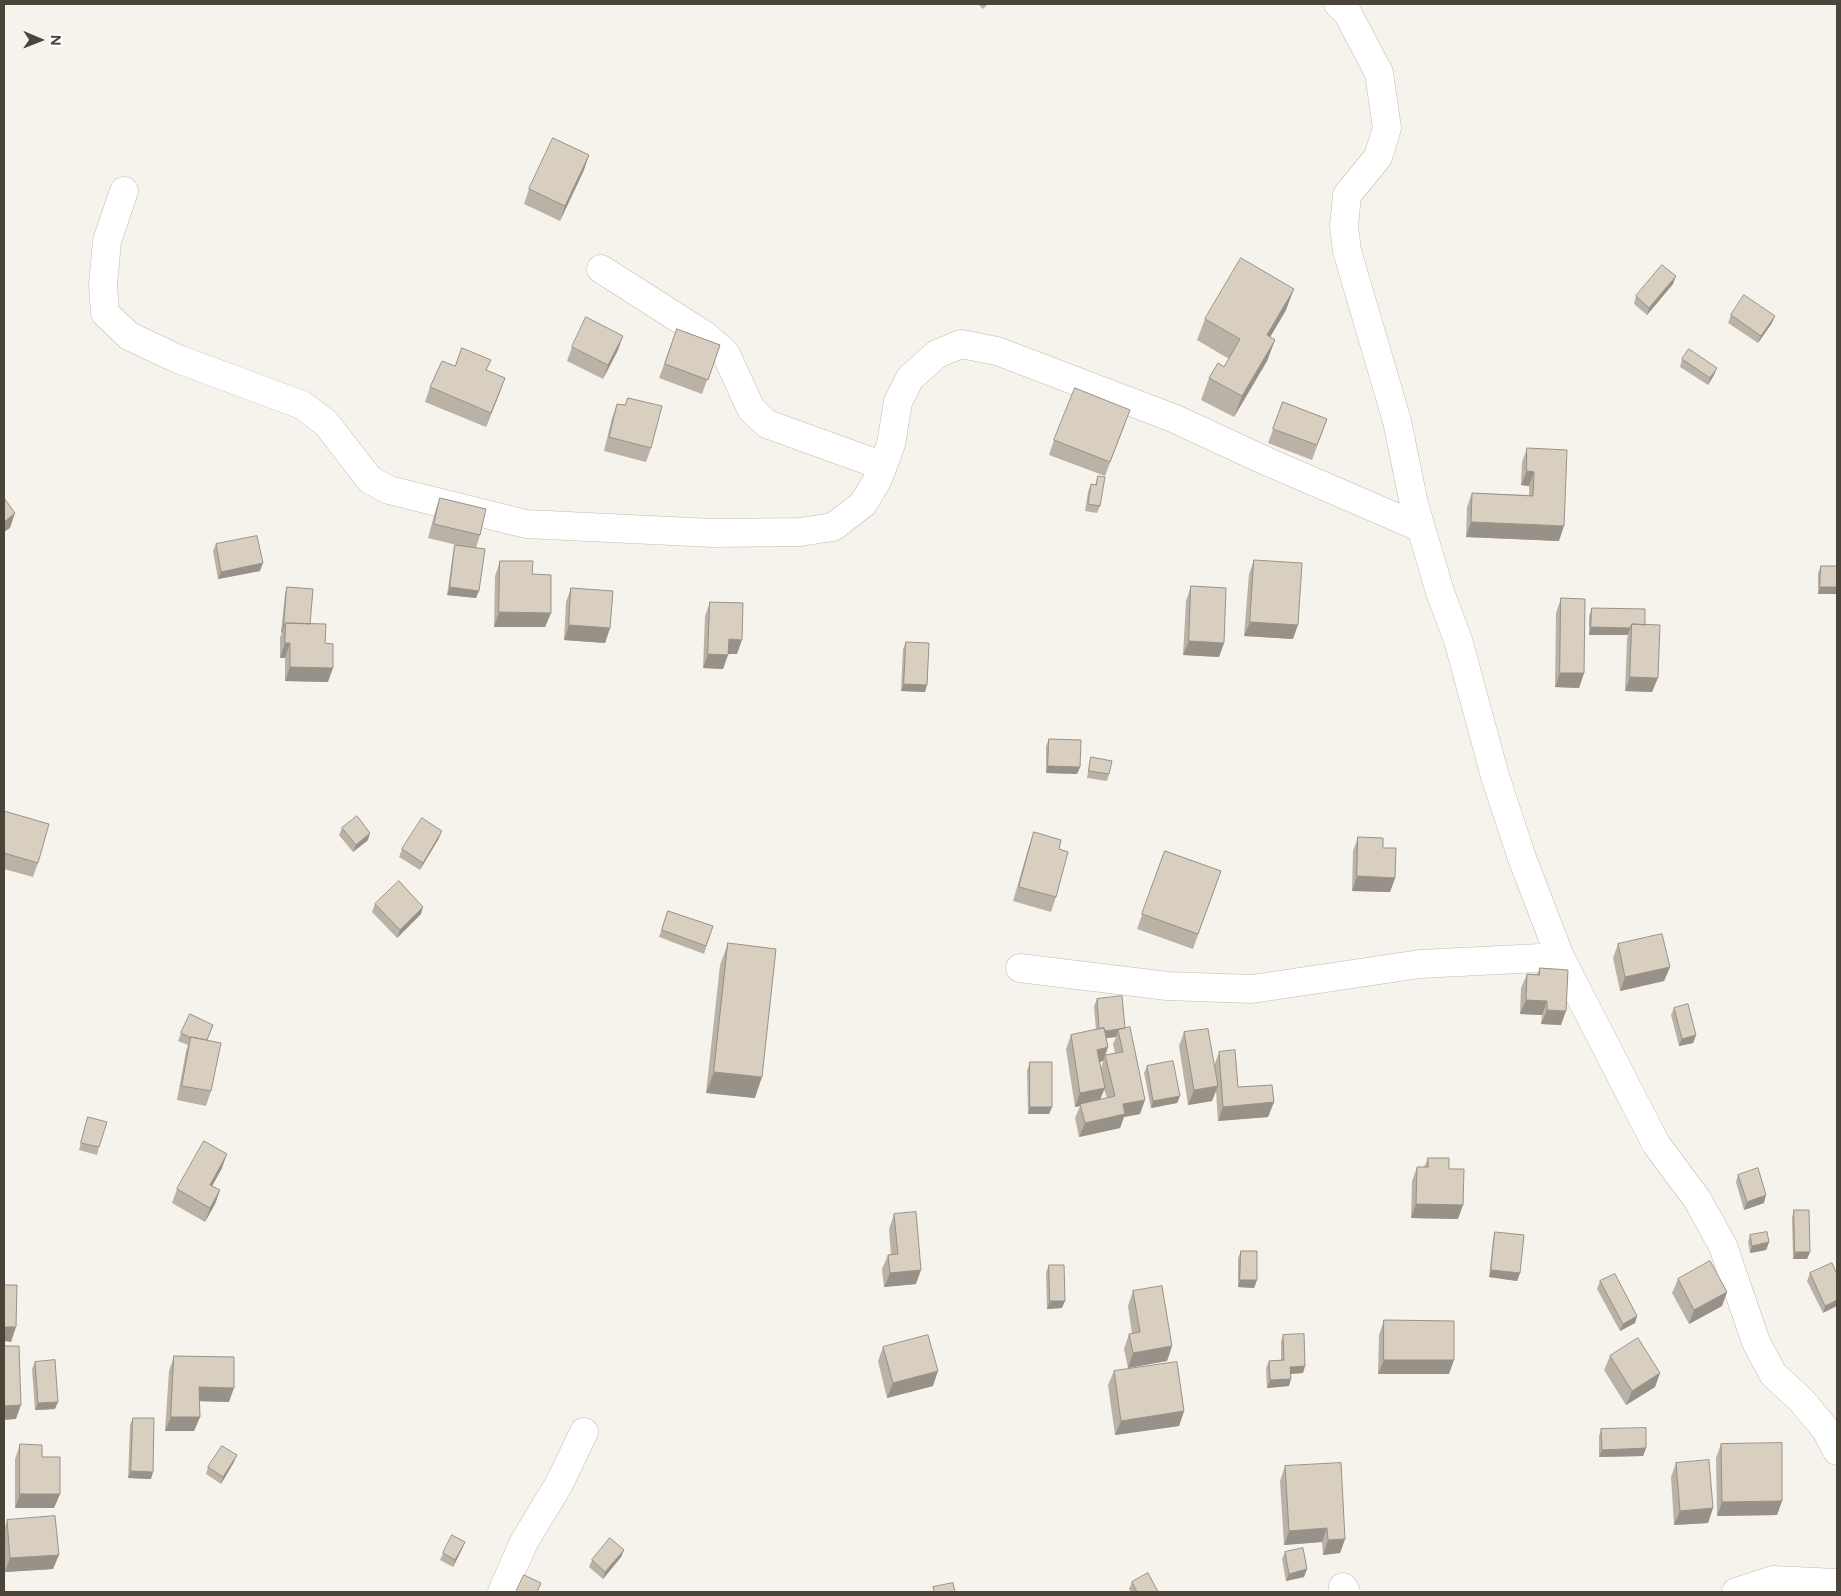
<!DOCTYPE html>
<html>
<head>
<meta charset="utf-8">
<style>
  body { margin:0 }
  #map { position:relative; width:1841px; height:1596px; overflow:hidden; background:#f6f3ec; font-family:Figtree,sans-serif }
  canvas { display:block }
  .frame { position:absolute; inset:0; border:5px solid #4b4439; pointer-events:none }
  .north { position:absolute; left:15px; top:15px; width:50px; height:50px; -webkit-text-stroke:4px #fff; paint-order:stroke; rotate:91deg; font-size:14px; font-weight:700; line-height:20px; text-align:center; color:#4b4439 }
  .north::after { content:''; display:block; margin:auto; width:18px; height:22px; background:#4b4439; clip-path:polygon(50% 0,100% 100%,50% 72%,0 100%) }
</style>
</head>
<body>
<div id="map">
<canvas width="1841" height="1596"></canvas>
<div class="frame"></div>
<div class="north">N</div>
</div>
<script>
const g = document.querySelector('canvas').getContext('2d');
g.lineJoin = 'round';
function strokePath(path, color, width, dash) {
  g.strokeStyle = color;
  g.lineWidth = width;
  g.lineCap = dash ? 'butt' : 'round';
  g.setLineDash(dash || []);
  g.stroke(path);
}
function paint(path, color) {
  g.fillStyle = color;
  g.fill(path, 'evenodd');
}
const minor = new Path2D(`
  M1338 4 1347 12 1379 73 1387 128 1378 157 1347 195 1344 226 1347 251 1397 421 1414 504 1440 592 1458 640 1495 776 1522 858 1560 957 1656 1144 1697 1199 1723 1246 1756 1342 1773 1374 1802 1401 1826 1430 1837 1451
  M124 191 107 241 103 285 105 313 129 336 178 359 302 405 326 423 370 480 389 490 526 524 713 533 800 532 833 527 863 504 878 479 891 444 898 402 910 378 937 354 961 344 997 351 1173 418 1266 461 1421 528
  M601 269 706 336 726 354 751 409 767 424 883 466
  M1020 968 1167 986 1252 989 1420 964 1560 957
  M1343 1587 1346 1592
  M502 1592 524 1542 559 1484 584 1432
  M1736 1592 1773 1580 1837 1583`);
strokePath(minor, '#c2bbae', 29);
strokePath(minor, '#fff', 28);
paint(new Path2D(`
  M978 4H988L983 9Z
  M584 170 560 221 524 204 529 189Z
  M1673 284 1647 315 1634 304 1636 296Z
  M1286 310 1270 337 1275 340 1267 361 1234 417 1201 400 1209 378 1224 367 1229 359 1197 340 1205 319Z
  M1731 315 1772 323 1758 343 1728 323Z
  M677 329 720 345 702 394 659 378Z
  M572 347 618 350 603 379 567 361Z
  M1682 359 1714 375 1708 385 1680 367Z
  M455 366 487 370 500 392 486 427 425 402 430 387Z
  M628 398 651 448 646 462 604 451 612 418 617 404 625 405Z
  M1283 402 1327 419 1312 460 1268 443Z
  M1125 424 1105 476 1049 455 1054 440Z
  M1527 448 1559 541 1466 537 1467 507 1472 493 1529 495V486L1521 485 1522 462Z
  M1098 476 1100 506 1097 513 1085 511 1088 492 1091 484 1095 485Z
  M440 498 480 535 476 548V598L447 595 453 553 455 545 461 546 428 538 435 512Z
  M216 544 260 571 218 579 213 551Z
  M1254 560 1293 639 1244 636 1249 574Z
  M500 561 551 613 545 627H494L495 576Z
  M1821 566H1837V594H1818V573Z
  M1191 586 1224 643 1219 657 1183 655 1186 601Z
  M287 587 310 624 325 643 328 682 285 681V658H280V637L282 633 281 632 285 594Z
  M571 588 610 628 605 643 564 640 566 602Z
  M1561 598 1584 673 1579 688 1555 687 1556 613Z
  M710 602 737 654H728L723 669 703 668 705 616Z
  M1592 608 1645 625 1652 692 1625 691 1627 639 1628 635H1589V616Z
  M906 642 925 692 901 691 903 649Z
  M1049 739 1080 767 1077 774 1046 773V746Z
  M1091 757 1109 774 1107 781 1087 778 1089 765Z
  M4 811 38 863 33 877 4 869Z
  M342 828 368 840 353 852 339 835Z
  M1034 832 1059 849 1056 897 1051 912 1013 901 1029 846Z
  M1358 837 1395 878 1390 892 1352 891 1353 851Z
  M439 838 420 870 399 857 402 849Z
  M1165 851 1221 871 1193 949 1137 929Z
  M375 904 421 914 397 938 372 912Z
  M668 911 713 926 704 954 659 937Z
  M728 943 755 1098 706 1093 720 965Z
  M1618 944 1670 967 1664 981 1620 991 1613 958Z
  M1540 968 1561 1025 1541 1024 1542 1015 1520 1014 1521 988 1527 974H1537Z
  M1097 999 1125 1028 1140 1114 1124 1117 1120 1128 1079 1137 1075 1118 1080 1106 1075 1107 1066 1049 1071 1035 1096 1030 1094 1006ZM1116 1037 1113 1044 1115 1053 1105 1055 1101 1068 1100 1062 1103 1061 1108 1047 1106 1038ZM1104 1089 1107 1098 1100 1100Z
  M1674 1008 1696 1035 1693 1043 1679 1046 1671 1015Z
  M213 1025 207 1040 211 1091 206 1106 177 1100 186 1051 188 1045 178 1041 181 1033Z
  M1184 1032 1214 1066 1219 1052 1238 1087 1274 1102 1268 1117 1218 1121 1216 1091 1212 1101 1188 1105 1179 1046Z
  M1030 1062 1052 1107 1049 1114H1028L1027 1070Z
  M1147 1066 1180 1096 1177 1103 1151 1108 1144 1073Z
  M88 1117 99 1147 97 1155 79 1150Z
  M1428 1158 1449 1169 1458 1219 1411 1218 1412 1181 1417 1167H1424Z
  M222 1168 212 1186 220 1190 215 1204 205 1222 172 1203 177 1189Z
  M1738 1175 1764 1203 1744 1210 1736 1182Z
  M1794 1210 1810 1252 1807 1259H1793L1792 1218Z
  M894 1214 916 1284 884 1287 882 1269 888 1255 891 1254 889 1229Z
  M1495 1232 1520 1273 1517 1281 1489 1277 1493 1239Z
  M1750 1235 1769 1242 1766 1250 1750 1253 1748 1242Z
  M1241 1251 1257 1280 1254 1288 1238 1287V1258Z
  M1049 1265 1062 1308 1047 1309 1046 1272Z
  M1810 1273 1837 1274 1823 1313 1807 1281Z
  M1678 1279 1727 1292 1722 1306 1689 1324 1672 1293Z
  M1600 1281 1637 1316 1635 1323 1620 1331 1597 1289Z
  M1133 1291 1172 1346 1167 1361 1128 1368 1124 1349 1129 1334H1132L1128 1306Z
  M1384 1320 1449 1374H1378L1379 1335Z
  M1283 1335 1305 1366 1303 1373 1291 1374 1289 1386 1267 1388 1266 1368 1269 1361 1281 1360V1342Z
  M883 1347 933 1386 887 1398 878 1361Z
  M174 1356 229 1402 200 1401V1417L194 1431H165L169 1371Z
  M1610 1356 1660 1373 1655 1387 1626 1405 1604 1370Z
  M35 1362 55 1409 35 1410 32 1369Z
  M1114 1371 1184 1411 1179 1426 1115 1435 1108 1385Z
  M133 1418 151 1479 128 1478 130 1425Z
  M1601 1429 1646 1448 1643 1456 1599 1457V1436Z
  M20 1444 60 1494 54 1508H15V1459Z
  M1721 1444 1782 1501 1777 1515 1717 1516 1716 1458Z
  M234 1462 221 1484 206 1474 208 1467Z
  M1676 1463 1713 1508 1708 1523 1674 1525 1671 1477Z
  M1285 1466 1345 1539 1340 1553 1323 1555 1322 1542 1284 1545 1280 1481Z
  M7 1520 53 1569 5 1572 4 1555V1530Z
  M465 1542 462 1549 453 1567 440 1560 443 1553Z
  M624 1550 621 1557 603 1579 589 1567 592 1560Z
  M1285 1552 1307 1569 1304 1577 1286 1581 1282 1559Z
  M1132 1582 1158 1592H1131L1129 1589Z`), '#bab2a6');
paint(new Path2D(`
  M589 155 584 170 560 221 565 206Z
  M1676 276 1673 284 1647 315 1649 308Z
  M1294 289 1286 310 1259 356 1267 335Z
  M1775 316 1772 323 1758 343 1761 336Z
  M623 336 618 350 603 379 608 365Z
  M1275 340 1267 361 1234 417 1242 396Z
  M1717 368 1714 375 1708 385 1710 378Z
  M505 378 500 392 486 427 491 413Z
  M1527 471 1534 472 1529 486 1521 485Z
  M15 513 10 528 4 532V522Z
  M1471 522 1564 526 1559 541 1466 537Z
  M263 563 260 571 218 579 221 572Z
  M450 587 479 591 476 598 447 595Z
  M1820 587H1837V594H1818Z
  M499 612 551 613 545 627H494Z
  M1250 622 1298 625 1293 639 1244 636Z
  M284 625H285L282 633 281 632Z
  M569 625 610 628 605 643 564 640Z
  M1591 627 1630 628 1628 635H1589Z
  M729 639 742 640 737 654H724Z
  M1189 641 1224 643 1219 657 1183 655Z
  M285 643H290L285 658H280Z
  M708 654 728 655 723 669 703 668Z
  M290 667 333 668 328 682 285 681Z
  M1560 673H1584L1579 688 1555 687Z
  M1630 677 1658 678 1652 692 1625 691Z
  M904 684 927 685 925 692 901 691Z
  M1048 766 1080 767 1077 774 1046 773Z
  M442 831 439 838 420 870 423 863Z
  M370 833 368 840 353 852 356 845Z
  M1357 876 1395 878 1390 892 1352 891Z
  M423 907 421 914 397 938 400 930Z
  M1670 967 1664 981 1620 991 1625 977Z
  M1526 1000 1547 1001 1542 1015 1520 1014Z
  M1547 1010 1566 1011 1561 1025 1541 1024Z
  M1125 1029 1118 1030 1116 1037 1097 1039 1099 1032Z
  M1696 1035 1693 1043 1679 1046 1682 1039Z
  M1108 1047 1103 1061 1092 1064 1097 1050Z
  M714 1072 762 1077 755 1098 706 1093Z
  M1218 1086 1212 1101 1188 1105 1194 1090Z
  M1105 1088 1099 1102 1080 1104V1106L1075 1107 1080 1093Z
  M1180 1096 1177 1103 1151 1108 1153 1101Z
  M1145 1100 1140 1114 1124 1117 1120 1128 1079 1137 1085 1123 1123 1104Z
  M1274 1102 1268 1117 1218 1121 1223 1107Z
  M1030 1107H1052L1049 1114H1028Z
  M227 1154 222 1168 205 1199 210 1185Z
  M220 1190 215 1204 205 1222 210 1208Z
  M1766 1195 1764 1203 1744 1210 1747 1202Z
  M1416 1204 1463 1205 1458 1219 1411 1218Z
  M1769 1242 1766 1250 1750 1253 1752 1246Z
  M1795 1252H1810L1807 1259H1793Z
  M921 1270 916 1284 884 1287 890 1273Z
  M1491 1270 1520 1273 1517 1281 1489 1277Z
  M1240 1280H1257L1254 1288 1238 1287Z
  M1727 1292 1722 1306 1689 1324 1694 1310Z
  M1837 1300V1306L1823 1313 1825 1306Z
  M1050 1301H1065L1062 1308 1047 1309Z
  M1637 1316 1635 1323 1620 1331 1623 1324Z
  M4 1327H16L11 1342 4 1341Z
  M1172 1346 1167 1361 1128 1368 1133 1353Z
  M1384 1360H1454L1449 1374H1378Z
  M1305 1366 1303 1373 1288 1374 1290 1367Z
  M938 1371 933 1386 887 1398 893 1383Z
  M1660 1373 1655 1387 1626 1405 1632 1391Z
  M1291 1379 1289 1386 1267 1388 1270 1380Z
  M199 1387 234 1388 229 1402 194 1401Z
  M58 1402 55 1409 35 1410 38 1403Z
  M21 1405 16 1419 4 1420V1406Z
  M1184 1411 1179 1426 1115 1435 1121 1421Z
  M171 1417H200L194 1431H165Z
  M1646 1448 1643 1456 1599 1457 1602 1450Z
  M237 1455 234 1462 221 1484 223 1477Z
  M131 1471 153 1472 151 1479 128 1478Z
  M20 1494H60L54 1508H15Z
  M1782 1501 1777 1515 1717 1516 1722 1502Z
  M1713 1508 1708 1523 1674 1525 1680 1511Z
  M1327 1528 1322 1542 1284 1545 1289 1531Z
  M1345 1539 1340 1553 1323 1555 1328 1540Z
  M465 1542 462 1549 453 1567 455 1560Z
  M624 1550 621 1557 603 1579 605 1572Z
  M59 1555 53 1569 5 1572 10 1558Z
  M1307 1569 1304 1577 1286 1581 1289 1574Z`), '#979187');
const building = new Path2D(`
  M553 138 589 155 565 206 529 189Z
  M1241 258 1294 289 1267 335 1275 340 1242 396 1209 378 1218 363 1224 367 1240 339 1205 319Z
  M1662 265 1676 276 1649 308 1636 296Z
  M1744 295 1775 316 1761 336 1731 315Z
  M586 317 623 336 608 365 572 347Z
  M677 329 720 345 708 380 665 364Z
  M462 348 491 360 486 370 505 378 491 413 430 387 442 361 455 366Z
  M1689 349 1717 368 1710 378 1682 359Z
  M1075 388 1130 410 1110 462 1054 440Z
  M628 398 662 406 651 448 609 437 617 404 625 405Z
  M1283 402 1327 419 1317 445 1273 429Z
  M1527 448 1567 450 1564 526 1471 522 1472 493 1533 496 1534 472 1527 471Z
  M1098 476 1105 477 1100 506 1088 504 1091 484 1096 485Z
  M4 498 15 513 4 522Z
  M440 498 486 509 480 535 434 524Z
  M257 536 263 563 221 572 216 544Z
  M455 545 485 549 479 591 450 587Z
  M1254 560 1302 563 1298 625 1250 622Z
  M500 561H533L532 574 551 575V613L499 612Z
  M1821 566H1837V587H1820Z
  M1191 586 1226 588 1224 643 1189 641Z
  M287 587 313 589 310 624 286 623 285 625H284Z
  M571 588 613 591 610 628 569 625Z
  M1561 598 1585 599 1584 673H1560Z
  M710 602 743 603 742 640 729 639 728 655 708 654Z
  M1592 608 1645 609V625L1632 624 1630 628 1591 627Z
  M286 623 326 624 325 643 333 644V668L290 667V643H285Z
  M1632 624 1660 625 1658 678 1630 677Z
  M906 642 929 643 927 685 904 684Z
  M1049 739 1081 740 1080 767 1048 766Z
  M1091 757 1112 761 1109 774 1089 771Z
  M4 811 49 824 38 863 4 853Z
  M357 816 370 833 356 845 342 828Z
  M422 818 442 831 423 863 402 849Z
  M1034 832 1061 840 1059 849 1068 852 1056 897 1019 887Z
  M1358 837 1383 838V848H1396L1395 878 1357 876Z
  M1165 851 1221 871 1198 934 1142 914Z
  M399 881 423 907 400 930 375 904Z
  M668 911 713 926 706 946 662 930Z
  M1662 934 1670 967 1625 977 1618 944Z
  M728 943 776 949 762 1077 714 1072Z
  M1540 968 1568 970 1566 1011 1547 1010V1001L1526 1000 1527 974 1539 975Z
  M1122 996 1125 1028 1105 1031 1104 1028 1099 1029 1097 999Z
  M1688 1004 1696 1035 1682 1039 1674 1008Z
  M190 1014 213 1025 207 1040 191 1037V1038L181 1033Z
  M1130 1027 1145 1100 1123 1104 1125 1114 1085 1123 1080 1104 1115 1096 1105 1055 1123 1052 1118 1030Z
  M1104 1028 1108 1047 1097 1050 1105 1088 1080 1093 1071 1035Z
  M1208 1029 1218 1086 1194 1090 1184 1032Z
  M191 1037 221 1043 211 1091 182 1086Z
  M1235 1050 1238 1087 1272 1085 1274 1102 1223 1107 1219 1052Z
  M1173 1061 1180 1096 1153 1101 1147 1066Z
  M1030 1062H1052V1107H1030Z
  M88 1117 107 1122 99 1147 81 1143Z
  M204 1141 227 1154 210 1185 220 1190 210 1208 177 1189Z
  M1428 1158H1449V1169H1464L1463 1205 1416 1204 1417 1167H1428Z
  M1758 1168 1766 1195 1747 1202 1738 1175Z
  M1794 1210H1809L1810 1252H1795Z
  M916 1212 921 1270 890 1273 888 1255 898 1254 894 1214Z
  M1495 1232 1524 1235 1520 1273 1491 1270Z
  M1767 1232 1769 1242 1752 1246 1750 1235Z
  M1241 1251H1257V1280H1240Z
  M1710 1261 1727 1292 1694 1310 1678 1279Z
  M1832 1263 1837 1274V1300L1825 1306 1810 1273Z
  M1049 1265H1064L1065 1301H1050Z
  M1615 1274 1637 1316 1623 1324 1600 1281Z
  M4 1285H17L16 1327H4Z
  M1162 1286 1172 1346 1133 1353 1129 1334 1140 1332 1133 1291Z
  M1384 1320 1454 1321V1360H1384Z
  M1304 1334 1305 1366 1290 1367 1291 1379 1270 1380 1269 1361 1284 1360 1283 1335Z
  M928 1335 938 1371 893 1383 883 1347Z
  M1638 1338 1660 1373 1632 1391 1610 1356Z
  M4 1346H19L21 1405 4 1406Z
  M174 1356 234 1357V1388L199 1387 200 1417H171Z
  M55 1360 58 1402 38 1403 35 1362Z
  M1177 1362 1184 1411 1121 1421 1114 1371Z
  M133 1418H154L153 1472 131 1471Z
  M1646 1428V1448L1602 1450 1601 1429Z
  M1782 1443V1501L1722 1502 1721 1444Z
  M20 1444 42 1445V1457H60V1494H20Z
  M222 1446 237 1455 223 1477 208 1467Z
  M1709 1460 1713 1508 1680 1511 1676 1463Z
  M1341 1463 1345 1539 1328 1540 1327 1528 1289 1531 1285 1466Z
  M55 1516 59 1555 10 1558 7 1520Z
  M452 1535 465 1542 455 1560 443 1553Z
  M610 1538 624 1550 605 1572 592 1560Z
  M1303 1548 1307 1569 1289 1574 1285 1552Z
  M1148 1573 1158 1592H1137L1132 1582Z
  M524 1575 541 1583 537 1592H516Z
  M953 1583 955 1592H934L933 1587Z`);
paint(building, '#d8cfc1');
strokePath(building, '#979187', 1);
</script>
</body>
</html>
